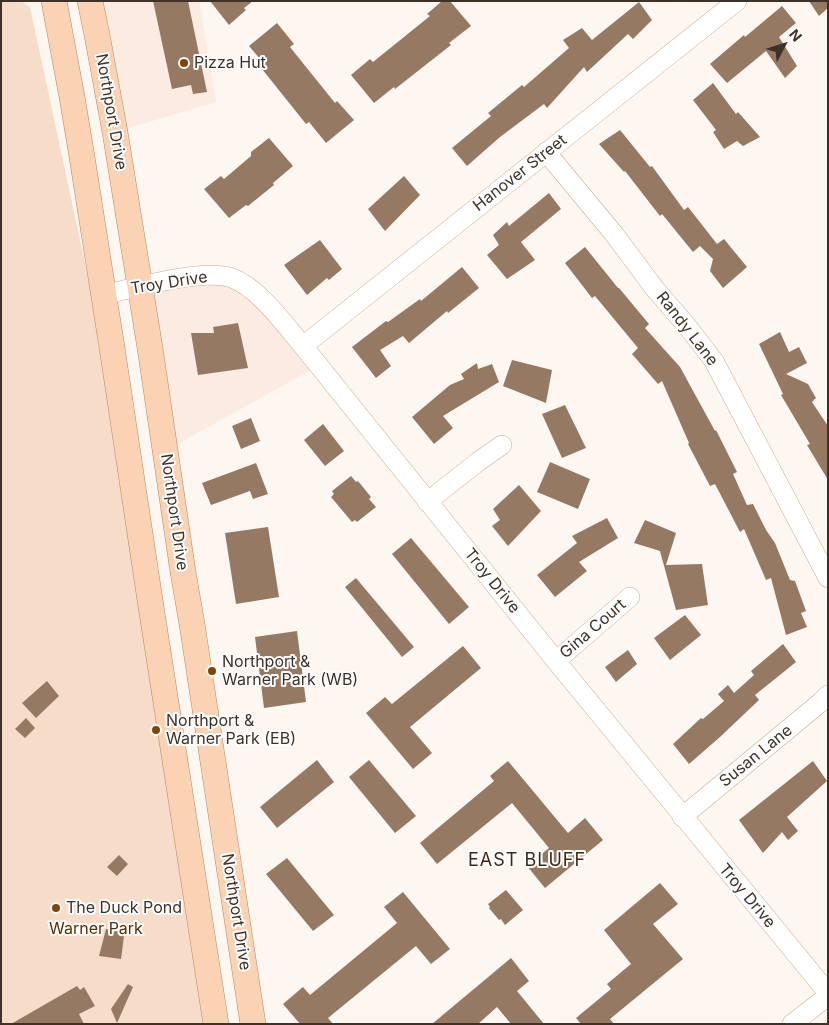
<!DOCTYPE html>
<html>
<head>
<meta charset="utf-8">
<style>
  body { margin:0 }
  #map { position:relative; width:829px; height:1025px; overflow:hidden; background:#fdf6f1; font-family:Inter,sans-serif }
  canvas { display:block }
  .frame { position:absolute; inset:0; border:2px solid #3e3128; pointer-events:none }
  .north { position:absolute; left:759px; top:20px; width:50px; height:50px; -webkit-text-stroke:4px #fff; paint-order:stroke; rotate:50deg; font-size:14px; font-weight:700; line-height:20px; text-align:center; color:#3e3128 }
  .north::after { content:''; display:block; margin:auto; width:18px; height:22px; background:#3e3128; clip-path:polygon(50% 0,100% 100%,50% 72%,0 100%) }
</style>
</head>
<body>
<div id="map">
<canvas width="829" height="1025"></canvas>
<div class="frame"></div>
<div class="north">N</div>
</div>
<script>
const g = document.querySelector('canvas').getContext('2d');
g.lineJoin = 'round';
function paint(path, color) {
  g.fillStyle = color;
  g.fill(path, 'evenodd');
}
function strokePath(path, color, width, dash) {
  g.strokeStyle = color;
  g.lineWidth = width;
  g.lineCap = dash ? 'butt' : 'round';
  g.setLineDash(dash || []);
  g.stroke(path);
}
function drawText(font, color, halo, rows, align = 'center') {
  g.font = font + ' Inter,sans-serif';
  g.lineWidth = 4;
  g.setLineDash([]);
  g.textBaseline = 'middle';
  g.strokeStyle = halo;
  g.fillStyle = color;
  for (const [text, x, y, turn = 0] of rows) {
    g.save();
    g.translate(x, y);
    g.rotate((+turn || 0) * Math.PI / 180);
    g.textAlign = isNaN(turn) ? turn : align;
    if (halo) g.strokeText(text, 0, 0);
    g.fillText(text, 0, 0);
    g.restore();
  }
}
paint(new Path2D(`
  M90 1H199L216 102 115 132Z
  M231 277 318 366 165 451 140 287Z`), '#fbebe0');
paint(new Path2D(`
  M1 1H21L30 7 104 352 206 1024H1Z`), '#f6dcc9');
paint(new Path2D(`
  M153 1H188L207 92 193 94 191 85 172 89Z
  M210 1H253L244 8 246 10 229 25Z
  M442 1H450L471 26 449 43 451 45 395 89 394 87 374 103 351 75 370 59 373 62 430 16 427 14Z
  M809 1H828V8L819 16Z
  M639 2 652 20 633 39 628 34 587 72 584 67 547 108 544 104 500 137 467 166 452 148 491 116 488 113 522 85 524 87 569 48 563 40 582 28 592 40Z
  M782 6 796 23 779 37 797 66 785 78 766 51 727 83 710 64 744 35 745 37Z
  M277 23 294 44 290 47 335 103 337 101 354 120 326 143 309 122 306 124 262 69 266 66 249 46Z
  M713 83 736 114 738 112 760 137 743 146 737 141 724 149 713 132 716 130 693 100Z
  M620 130 650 167 652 166 684 210 688 207 717 244 724 239 747 267 723 288 710 271 713 259 700 246 693 252 662 214 660 216 625 171 624 172 599 144Z
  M269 138 293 166 273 183 274 185 248 206 246 205 229 218 204 189 221 176 224 179 251 156V152Z
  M404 176 420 195 385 231 368 209Z
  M549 193 561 209 521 242 535 260 507 279 487 255 499 245 493 235 507 222 509 226Z
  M320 240 342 269 329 280 327 278 307 295 284 265Z
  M585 247 618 288H619L649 324 645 328 680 367 715 431 716 430 737 472 733 474 747 505 753 504 766 530 775 543 790 580 795 581 806 611 801 613 807 627 786 635 771 578 766 580 744 529 740 532 715 484 710 486 688 444 689 443 662 381 658 384 632 354 638 348 595 296 592 298 565 263Z
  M462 267 479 288 448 313 447 311 409 343 403 336 380 350 391 366 376 378 352 347 386 321 388 322 420 299 421 301Z
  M238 323 248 368 198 375 191 333H214L213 327Z
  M780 332 789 352 799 347 807 363 786 374 808 384 816 398 812 402 828 426V480L807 445 810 444 781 395 783 394 759 344Z
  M512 360 552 370 546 403 503 386Z
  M477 363 478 369 492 364 499 382 443 416 453 428 434 444 412 417 450 385 464 379 461 374Z
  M565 405 586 448 562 458 542 414Z
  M251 418 260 441 241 449 232 426Z
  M323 424 344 451 325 466 304 440Z
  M550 462 590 479 578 509 537 492Z
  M256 463 268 494 253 499 250 491 211 505 202 483Z
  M351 476 356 482 358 481 371 497 369 499 376 507 357 522 355 520 352 522 331 497 334 494 332 491Z
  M519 485 541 511 508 546 492 526 500 520 493 509Z
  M607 518 618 538 579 562 587 571 555 597 537 575 577 543 572 536Z
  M645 520 676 533 666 565 702 564 708 605 676 610 660 551 634 543Z
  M268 527 279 597 236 604 225 533Z
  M411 538 469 607 449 624 392 554Z
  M356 578 414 647 402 657 345 587Z
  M685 615 701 635 670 660 654 638Z
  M297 631 306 702 264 708 255 637Z
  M783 644 796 662 755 695 759 700 720 737 689 764 673 744 701 718 703 719 724 701 718 694 728 685 734 693 754 675 751 671Z
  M463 646 481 668 410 727 432 753 413 769 366 713 385 697 392 704Z
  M628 650 637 664 616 682 605 667Z
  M47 681 59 696 36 718 22 703Z
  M26 718 35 728 25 738 15 729Z
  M317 760 334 782 277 828 260 807Z
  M369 760 416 816 395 833 349 777Z
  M508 761 568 833 585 818 603 840 545 888 527 866 549 848 512 803 437 864 420 843 494 781 490 776Z
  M813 761 827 781 787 817 798 831 788 840 782 832 763 853 739 820Z
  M119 855 128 864 117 876 107 867Z
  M287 858 334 915 313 931 266 874Z
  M660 883 678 904 653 924 683 959 610 1019 614 1024H581L576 1018 611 989 607 984 631 964 604 930Z
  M506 890 523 910 505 925 501 919 499 920 489 908 490 907 488 904Z
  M403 892 450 949 431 964 416 946 328 1018 333 1024H300L283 1004 303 987 310 995 397 923 384 907Z
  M113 927 125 928 121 959 99 956 106 929 113 930Z
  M511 958 529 981 517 991 544 1024H511L497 1007 478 1024H432Z
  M128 984 133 987 117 1023 111 1009Z
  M77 986 80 990 84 987 95 1006 79 1014 84 1024H11Z`), '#967963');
const minor = new Path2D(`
  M546 152 614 234 655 289 687 326 714 361 828 578
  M104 295C133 288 204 268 232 278 259 288 284 324 303 346L556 661 828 993
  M303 346 737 1
  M427 502 479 461 502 445
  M556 661 630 597
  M682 817 821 702 828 695
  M792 1024 828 996`);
const major = new Path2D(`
  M54 1 72 97 82 157 113 354 150 600 216 1024
  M90 1 97 35 115 132 150 348 183 572 192 624 253 1024`);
strokePath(minor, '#caab95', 20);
strokePath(major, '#b68762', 26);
strokePath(minor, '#fff', 19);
strokePath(major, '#fad3b4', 25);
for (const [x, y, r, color] of [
  [184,63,5,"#824501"],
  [212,671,5,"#824501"],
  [156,730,5,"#824501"],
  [56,908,5,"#824501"]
]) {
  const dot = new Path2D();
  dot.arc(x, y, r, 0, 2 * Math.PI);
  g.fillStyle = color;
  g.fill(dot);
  strokePath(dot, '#fff', 2);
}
drawText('16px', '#3e3128', '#fff', [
  ["Pizza Hut",194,63],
  ["Northport &",222,662],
  ["Warner Park (WB)",222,680],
  ["Northport &",166,721],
  ["Warner Park (EB)",166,739],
  ["The Duck Pond",66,908]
], 'left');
drawText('16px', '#3e3128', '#fff', [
  ["Northport Drive",111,112,80],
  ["Hanover Street",520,173,-38],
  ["Troy Drive",169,283,-9],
  ["Randy Lane",687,329,52],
  ["Northport Drive",174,512,82],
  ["Troy Drive",492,581,51],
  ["Gina Court",593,629,-41],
  ["Susan Lane",756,756,-39],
  ["Troy Drive",747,896,50],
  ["Northport Drive",236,912,81]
]);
drawText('16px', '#572d04', '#fff', [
  ["Warner Park",96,929]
]);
g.letterSpacing = '1px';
drawText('18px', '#402814', '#fff', [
  ["EAST BLUFF",527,861]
]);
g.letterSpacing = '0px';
</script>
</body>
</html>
